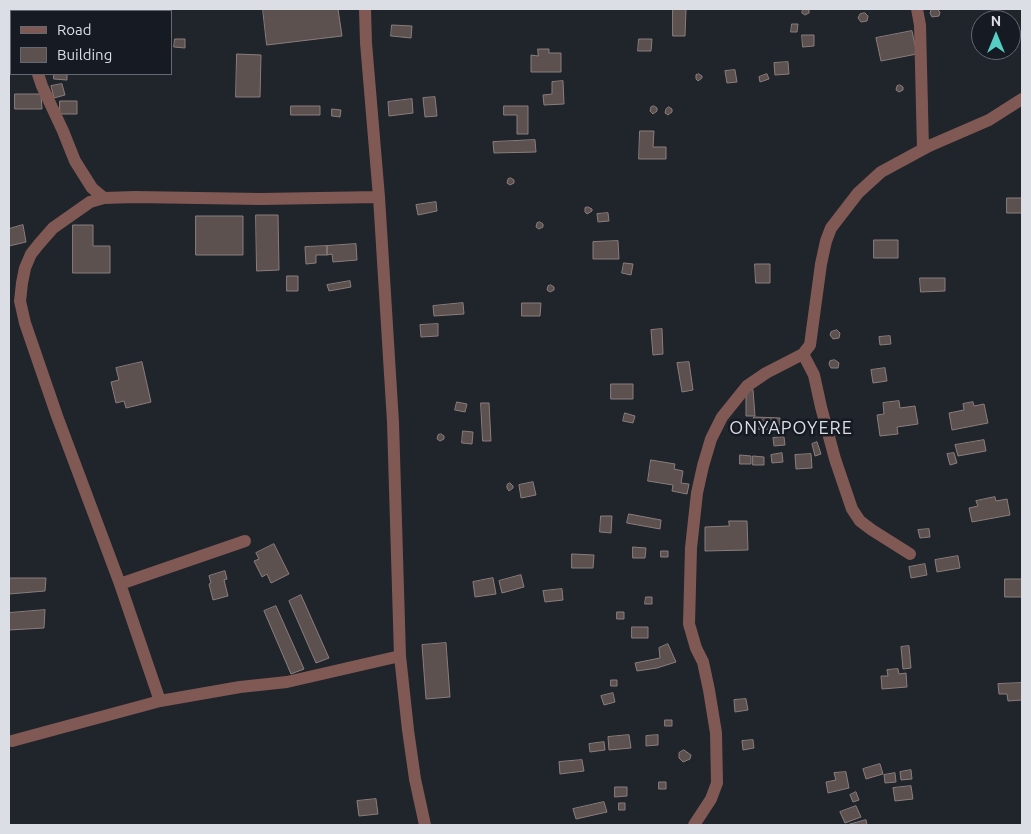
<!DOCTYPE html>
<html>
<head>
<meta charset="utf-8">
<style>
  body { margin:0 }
  #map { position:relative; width:1031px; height:834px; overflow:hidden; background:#20242b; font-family:Ubuntu,sans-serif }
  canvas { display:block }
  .frame { position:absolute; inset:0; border:10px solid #dbdee4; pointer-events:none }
  .legend { position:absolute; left:10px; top:10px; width:162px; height:65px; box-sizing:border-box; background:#161a22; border:1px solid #656870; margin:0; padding:6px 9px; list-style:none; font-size:15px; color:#dbdee4 }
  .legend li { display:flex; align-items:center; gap:10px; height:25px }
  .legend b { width:25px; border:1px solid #656870 }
  .north { position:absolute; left:971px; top:10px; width:50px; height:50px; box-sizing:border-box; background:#161a22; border:1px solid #656870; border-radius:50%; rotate:0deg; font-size:14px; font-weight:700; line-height:20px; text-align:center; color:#dbdee4 }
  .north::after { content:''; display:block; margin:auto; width:18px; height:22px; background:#55cec4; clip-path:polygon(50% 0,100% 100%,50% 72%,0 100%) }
</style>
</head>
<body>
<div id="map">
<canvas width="1031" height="834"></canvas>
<div class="frame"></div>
<ul class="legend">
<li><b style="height:6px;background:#815954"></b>Road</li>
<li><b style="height:14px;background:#5d5150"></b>Building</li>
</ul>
<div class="north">N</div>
</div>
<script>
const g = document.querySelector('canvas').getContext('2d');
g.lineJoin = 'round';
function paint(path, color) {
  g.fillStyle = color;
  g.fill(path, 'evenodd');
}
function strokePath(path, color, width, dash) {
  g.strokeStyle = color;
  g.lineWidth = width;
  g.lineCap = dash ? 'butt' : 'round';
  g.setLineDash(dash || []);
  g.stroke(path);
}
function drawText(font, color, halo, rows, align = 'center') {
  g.font = font + ' Ubuntu,sans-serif';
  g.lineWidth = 5;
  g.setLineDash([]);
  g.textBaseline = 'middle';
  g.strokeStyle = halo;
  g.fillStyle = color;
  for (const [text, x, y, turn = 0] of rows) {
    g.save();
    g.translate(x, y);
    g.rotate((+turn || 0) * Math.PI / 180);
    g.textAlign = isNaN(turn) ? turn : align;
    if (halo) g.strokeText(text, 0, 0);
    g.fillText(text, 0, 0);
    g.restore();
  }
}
const building = new Path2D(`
  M263 9H338L342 36 267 45Z
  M673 9H686L685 36H673Z
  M803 9H807L809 10V13L805 15 802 13Z
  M935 9H937L940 12 939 16 932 17 930 13 931 10Z
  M865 13 868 16 867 21 861 22 858 18 860 14Z
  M9 17H11V41H9Z
  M792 24H798L797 32H791Z
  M392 25 412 26 411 38 391 36Z
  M912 31 917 54 881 61 876 38Z
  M802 35H814V46L803 47Z
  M175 39H185V48L174 47Z
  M639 39H652L651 51H638Z
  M538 49H549V53H561V72H531V55L538 56Z
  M237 54 261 55 260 97H236Z
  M788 62 789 74 775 75 774 63Z
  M735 70 737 82 727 83 725 71Z
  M54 74H67V80L54 79Z
  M699 74 702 76V78L698 81 696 79V75Z
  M767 74 769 79 760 82 759 77Z
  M563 81 564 104 544 105 543 95 552 94V82Z
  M62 84 65 95 54 98 51 86Z
  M900 85 903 87V90L899 92 896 90 897 86Z
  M15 94H41L42 109H15Z
  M435 97 437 116 425 117 423 98Z
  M412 99 413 113 389 116 388 102Z
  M60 101H77V114H60Z
  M291 106H320V115H291Z
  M504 106H528V134H517V115H504Z
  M654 106 657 108V111L653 114 650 111 651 107Z
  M669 107 672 109V112L668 115 665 113 666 109Z
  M332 109 341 110 340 117 332 116Z
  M640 131H654L653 147H666V159H639Z
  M535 140 536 152 494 153 493 142Z
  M511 178 514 180V183L510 185 507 183 508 179Z
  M1007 198H1022V213H1007Z
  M436 202 437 211 418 215 416 205Z
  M588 207 592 209V211L587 214 585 212V208Z
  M608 213 609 221 598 222 597 214Z
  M256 215H278L279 270 257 271Z
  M196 216H243V255H196Z
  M540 222 543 224V227L539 229 536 227 537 223Z
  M23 225 26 242 9 246V229Z
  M73 225H93V246H110V273H73Z
  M874 240H898V258H874Z
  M618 241 619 259H593V242Z
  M356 244 357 260 333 262 332 254 327 255V246Z
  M327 246V255H316V263L306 264 305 247Z
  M624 263 633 264 631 275 622 273Z
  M755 264H770V283H756Z
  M287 276H298V291H287Z
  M920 278H945V291L921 292Z
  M350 281 351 287 329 291 327 285Z
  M551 285 554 287V290L550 292 547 290 548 286Z
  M463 303 464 314 434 316 433 306Z
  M522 303H541L540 316H522Z
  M438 324V336L421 337 420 325Z
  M662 329 663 354 653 355 651 330Z
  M837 330 840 333 839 338 833 339 830 335 831 332Z
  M890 336 891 344 880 345 879 337Z
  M835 360 839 363 838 368H831L829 364 830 361Z
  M142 362 151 402 126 408 124 401 116 403 111 382 119 380 116 368Z
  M689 362 693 390 682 392 677 363Z
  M885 368 887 381 873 383 871 370Z
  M611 384H633V399H611Z
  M753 390 755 416H746V393Z
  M899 401 900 408 915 406 918 424 897 427 898 434 880 436 877 415 884 414 883 403Z
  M457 402 467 404 465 412 455 410Z
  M973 402 974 406 984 404 988 423 952 430 949 413 964 410 963 404Z
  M481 403H489L491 441H483Z
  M625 413 635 416 633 423 623 421Z
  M754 417 780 418 779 430 753 429Z
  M463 431 473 432 472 444 462 443Z
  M441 434 444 436V439L440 441 437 439 438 435Z
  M784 437 785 445 774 446 773 438Z
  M984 440 986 451 958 456 955 445Z
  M817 442 821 454 815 456 812 444Z
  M782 453 783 462 772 463 771 455Z
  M954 453 957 463 950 465 947 454Z
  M811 454 812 468 796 469 795 455Z
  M740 455 751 456V464H740Z
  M753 456 764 457V465H753Z
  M651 460 675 464 674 469 683 471 681 483 689 484 687 494 672 491 673 485 648 481Z
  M533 482 536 495 521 498 519 485Z
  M510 483 513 486V488L509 491 507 488V485Z
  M995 497 996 501 1007 499 1010 515 972 522 969 508 978 506 976 501Z
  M629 514 661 520 660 529 627 523Z
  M601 516H612L611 533 600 532Z
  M729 521H747L748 550 705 551V527L729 526Z
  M929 529 930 537 920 538 918 530Z
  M274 544 289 574 271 583 267 574 262 577 254 561 259 559 256 553Z
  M633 547 646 548 645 558H633Z
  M661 551H668V557H661Z
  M572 554 594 555 593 568H572Z
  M958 556 960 568 937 572 935 560Z
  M925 564 927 575 911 578 909 567Z
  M225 571 227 579 224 580 228 596 213 600 209 584 211 583 209 576Z
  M521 575 524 587 502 593 499 581Z
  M9 578H46L45 591 9 594Z
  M493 578 496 594 475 597 473 582Z
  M1005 579H1022V597H1005Z
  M562 589 563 600 545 602 543 591Z
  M301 595 329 658 316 663 289 601Z
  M646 597H652V604H645Z
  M276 606 304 669 291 674 264 611Z
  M45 610 44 628 9 630V613Z
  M617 612H624V619H617Z
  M632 627H648V638H632Z
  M446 643 450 697 426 699 422 645Z
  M668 644 676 662 657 668 637 671 635 663 660 658 659 648Z
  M909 646 911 668 903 669 901 647Z
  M898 669 899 674 906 673 907 687 882 689 881 676H888L887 670Z
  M611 680H617V686H611Z
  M1022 683V700L1008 701 1007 694H999L998 684Z
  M613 693 615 702 604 705 601 696Z
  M746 699 748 710 735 712 734 700Z
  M665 720H672V726H665Z
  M629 735 631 748 609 750 608 737Z
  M658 735V745L646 746V736Z
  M753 740 754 748 743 750 742 741Z
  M604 742 605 750 590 752 589 744Z
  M684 750 691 755 690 759 683 762 679 758V753Z
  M582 760 584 771 560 774 559 762Z
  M880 764 883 774 866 779 863 769Z
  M911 770 912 779 901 780 900 772Z
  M846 772 849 788 828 793 826 782 836 780 834 773Z
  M895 773 896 782 885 783 884 775Z
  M659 782H666V789H659Z
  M911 786 913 799 895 801 893 788Z
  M615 787H627V796L615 797Z
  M856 792 859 800 853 802 850 795Z
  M376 799 378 814 359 816 357 801Z
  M604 802 607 812 576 819 573 809Z
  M619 803H625V810H619Z
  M856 806 861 817 845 823 840 812Z
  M866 820 867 825H847Z`);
paint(building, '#5d5150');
strokePath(building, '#8a7d7c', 1);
strokePath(new Path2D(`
  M37 9V11
  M365 9 366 43 379 197 393 422 400 656 408 730 415 779 425 825
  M917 9 920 25 923 149
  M38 74 42 86 63 131 75 161 92 188 104 198 135 197 261 199 379 197
  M104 198 90 202 53 228 39 244 31 254 25 268 22 283 20 301 25 323 57 416 120 584 160 701
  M803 354 814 375 821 407 835 459 852 509 860 521 872 530 910 554
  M120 584 245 541
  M12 741 160 701 240 687 287 682 400 656
  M694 825 711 799 717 783 716 733 709 690 703 662 696 648 689 624 691 548 697 493 703 466 711 439 722 417 747 386 766 373 803 354 810 345 821 264 826 241 831 228 858 193 881 172 929 146 989 120 1022 99`), '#815954', 12);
g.letterSpacing = '1px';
drawText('18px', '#dbdee4', '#161a22', [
  ["ONYAPOYERE",791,428]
]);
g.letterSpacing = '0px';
</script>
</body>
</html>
